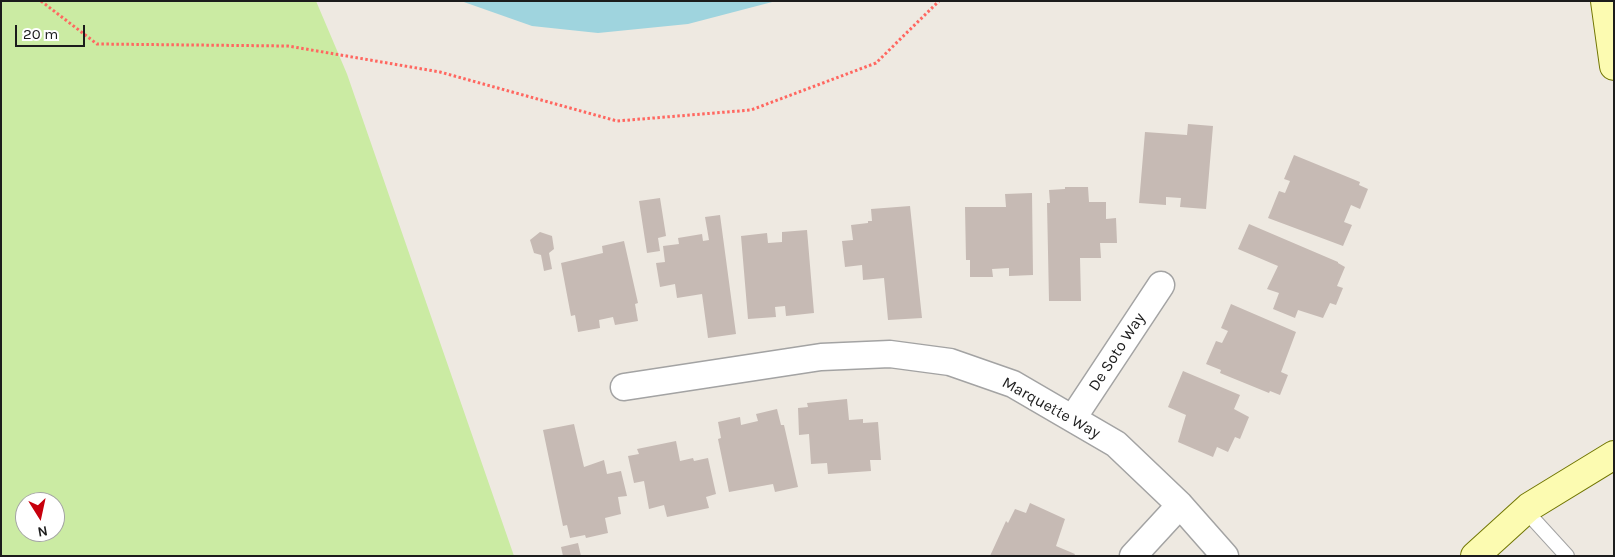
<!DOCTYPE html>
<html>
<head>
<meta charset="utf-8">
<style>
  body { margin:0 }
  #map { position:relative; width:1615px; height:557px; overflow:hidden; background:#eee9e1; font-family:Karla,sans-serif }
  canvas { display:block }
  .frame { position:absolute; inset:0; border:2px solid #1c1c1c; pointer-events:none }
  .north { position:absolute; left:15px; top:492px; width:50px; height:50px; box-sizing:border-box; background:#fff; border:1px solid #a4a4a4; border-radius:50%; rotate:170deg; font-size:14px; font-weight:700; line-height:20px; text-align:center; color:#1c1c1c }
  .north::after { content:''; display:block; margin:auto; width:18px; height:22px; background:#c7000d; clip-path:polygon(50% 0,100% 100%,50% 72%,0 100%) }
  .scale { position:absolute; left:15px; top:25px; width:70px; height:22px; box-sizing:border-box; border:2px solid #1c1c1c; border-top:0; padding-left:6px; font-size:15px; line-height:18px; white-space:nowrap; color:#1c1c1c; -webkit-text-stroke:4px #fff; paint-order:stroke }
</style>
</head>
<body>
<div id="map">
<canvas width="1615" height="557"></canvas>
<div class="frame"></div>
<div class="north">N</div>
<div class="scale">20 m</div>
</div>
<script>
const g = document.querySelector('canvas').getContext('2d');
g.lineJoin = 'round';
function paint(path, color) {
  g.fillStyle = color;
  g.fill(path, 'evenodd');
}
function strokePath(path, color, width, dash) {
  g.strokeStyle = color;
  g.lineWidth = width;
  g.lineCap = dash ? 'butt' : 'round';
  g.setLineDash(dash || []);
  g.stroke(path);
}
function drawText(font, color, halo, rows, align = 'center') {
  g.font = font + ' Karla,sans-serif';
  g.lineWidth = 5;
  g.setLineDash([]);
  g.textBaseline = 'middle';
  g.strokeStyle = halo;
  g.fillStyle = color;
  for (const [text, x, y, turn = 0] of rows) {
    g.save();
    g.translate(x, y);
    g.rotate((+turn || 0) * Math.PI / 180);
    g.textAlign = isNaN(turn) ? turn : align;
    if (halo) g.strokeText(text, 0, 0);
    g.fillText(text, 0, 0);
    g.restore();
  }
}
paint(new Path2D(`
  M1 1H316L347 74 514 556H1ZM25 502H55V532H25Z`), '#cbeba3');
paint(new Path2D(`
  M461 1H776L688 24 598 33 532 26Z`), '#9fd4de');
paint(new Path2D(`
  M1188 124 1213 126 1206 209 1180 207 1181 198 1166 197V205L1139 203 1145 132 1187 135Z
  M1294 155 1360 182 1359 185 1368 189 1360 209 1351 205 1344 222 1352 225 1343 246 1268 218 1279 191 1285 193 1290 181 1284 179Z
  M1065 187H1088L1089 202H1106V219L1116 218 1117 243H1100L1101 258H1080L1081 301H1049L1047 203H1050L1049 190 1065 189Z
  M1032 193 1033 275 1009 276V268L992 269 993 277H970V260H966L965 207H1006L1005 194Z
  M660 198 666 236 658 238 660 251 647 253 639 201Z
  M910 206 922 318 888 320 884 278 863 280 862 265 845 267 842 241 853 240 851 225 868 223V221H872L871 209Z
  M720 215 736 334 708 338 702 294 677 298 675 284 660 287 656 263 665 262 663 246 679 244 678 238 702 234 703 241 709 240 705 217Z
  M1249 224 1338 262V263L1345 267 1337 286 1343 288 1336 305 1330 303 1323 318 1298 310 1295 318 1273 309 1279 293 1267 289 1278 266 1238 249Z
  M807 230 814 313 786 316 785 306 775 307 776 317 748 319 741 236 767 233 768 243 782 242V232Z
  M540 232 552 236 554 249 549 253 552 269 544 271 541 255 534 253 530 240Z
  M624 241 638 303 635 304 638 321 615 325 613 317 599 320 600 328 578 332 575 315 571 316 561 263 603 253 602 246Z
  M1231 304 1296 332 1281 372 1288 375 1280 395 1270 391 1269 393 1220 373 1221 370 1206 364 1216 341 1222 343 1228 331 1221 328Z
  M1183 371 1240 395 1234 409 1249 417 1240 439 1235 437 1228 452 1217 447 1213 457 1178 442 1186 415 1168 407Z
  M847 399 849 420 863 419V423L878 422 881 460H870L871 471 828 474 827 463 811 464 809 434 799 435 798 408 808 407 807 403Z
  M777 409 781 425H784L798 487 775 492 773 484 729 492 718 439 721 438 718 422 740 417 741 425 758 421 756 414Z
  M574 424 584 467 604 460 607 474 621 471 627 496 618 497 621 514 605 518 608 533 586 538 585 535 570 538 567 525 563 526 543 430Z
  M676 441 680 461 693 458 694 461 708 458 716 494 706 497 709 508 667 517 664 505 649 509 644 481 634 483 628 456 639 454 637 449Z
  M1030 503 1065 519 1056 546 1075 554 1074 556H990L1006 521 1008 523 1015 509 1026 513Z
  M578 543 581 556H563L561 547Z`), '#c6bab4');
const lane = new Path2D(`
  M1525 510 1567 556`);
const street = new Path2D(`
  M624 387 821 357 890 354 950 362 1013 384 1116 444 1180 505 1225 556
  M1073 418 1161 285
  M1133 556 1180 505`);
const secondary = new Path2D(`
  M1605 1 1614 66
  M1475 556 1529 507 1614 455`);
strokePath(lane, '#a3a3a3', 16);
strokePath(street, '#a3a3a3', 29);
strokePath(secondary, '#707500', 30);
strokePath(new Path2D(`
  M41 1 97 44 288 46 440 72 617 121 751 110 876 63 939 1`), '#ff6760', 3, [2.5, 2.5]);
strokePath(lane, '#fff', 14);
strokePath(street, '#fff', 26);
strokePath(secondary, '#fcfbb1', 28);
drawText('16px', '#1c1c1c', '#fff', [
  ["De Soto Way",1117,352,-57],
  ["Marquette Way",1051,408,29]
]);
</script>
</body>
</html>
